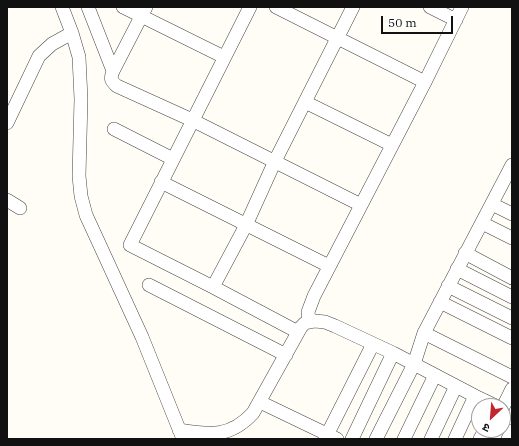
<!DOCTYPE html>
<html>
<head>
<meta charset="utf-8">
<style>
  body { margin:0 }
  #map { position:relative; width:519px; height:446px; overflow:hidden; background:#fffdf5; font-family:"IBM Plex Serif","Noto Sans Devanagari",serif }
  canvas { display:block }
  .frame { position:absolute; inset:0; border:8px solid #111; pointer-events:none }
  .north { position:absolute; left:471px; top:398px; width:40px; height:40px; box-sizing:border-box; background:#fff; border:1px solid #a0a0a0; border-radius:50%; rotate:206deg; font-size:11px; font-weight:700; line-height:16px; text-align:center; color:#111 }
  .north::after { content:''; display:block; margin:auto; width:14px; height:18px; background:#c4262e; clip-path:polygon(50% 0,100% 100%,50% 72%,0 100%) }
  .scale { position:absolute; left:381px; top:16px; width:72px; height:18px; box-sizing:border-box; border:2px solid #111; border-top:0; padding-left:5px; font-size:12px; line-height:14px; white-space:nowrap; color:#111; -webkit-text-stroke:3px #fff; paint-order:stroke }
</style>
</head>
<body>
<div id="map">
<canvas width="519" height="446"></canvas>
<div class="frame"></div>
<div class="north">उ</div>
<div class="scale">50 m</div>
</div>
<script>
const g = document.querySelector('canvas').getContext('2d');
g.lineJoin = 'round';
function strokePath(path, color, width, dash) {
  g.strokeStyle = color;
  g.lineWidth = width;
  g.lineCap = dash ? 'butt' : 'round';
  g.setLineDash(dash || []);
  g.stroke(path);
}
const minor = new Path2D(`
  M62 7 72 33 79 57 81 99 79 176 81 196 86 215 142 337 183 439
  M88 7 113 71
  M123 7 224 57
  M146 7 113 71C110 79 111 81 117 86L192 120 361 205
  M250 7 130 245 213 287 246 225 275 161 353 7
  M276 7 425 82
  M430 7 456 20
  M305 102 392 145
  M7 123 39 56 52 44 72 33
  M114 129 173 159
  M161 182 329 266
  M7 200 20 208
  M492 204 512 214
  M482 223 512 238
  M465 253 512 278
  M457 269 512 297
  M149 285 286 355
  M448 286 512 318
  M213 287 298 332
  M440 302 512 338
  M309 322 308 312 314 296 425 82 462 7
  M424 333 512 377
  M260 402 337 439
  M503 407 512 389
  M179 430C210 435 230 438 253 413L301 327 305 323 315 321 325 322 335 326 393 353 475 396 496 406
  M325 439 373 344
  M352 439 393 353
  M376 439 414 364 424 333 512 165
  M404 439 435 375
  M431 439 456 386
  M455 439 475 396
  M480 439 485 430
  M508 439 512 431`);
strokePath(minor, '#444', 14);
strokePath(minor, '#fff', 13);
</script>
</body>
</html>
